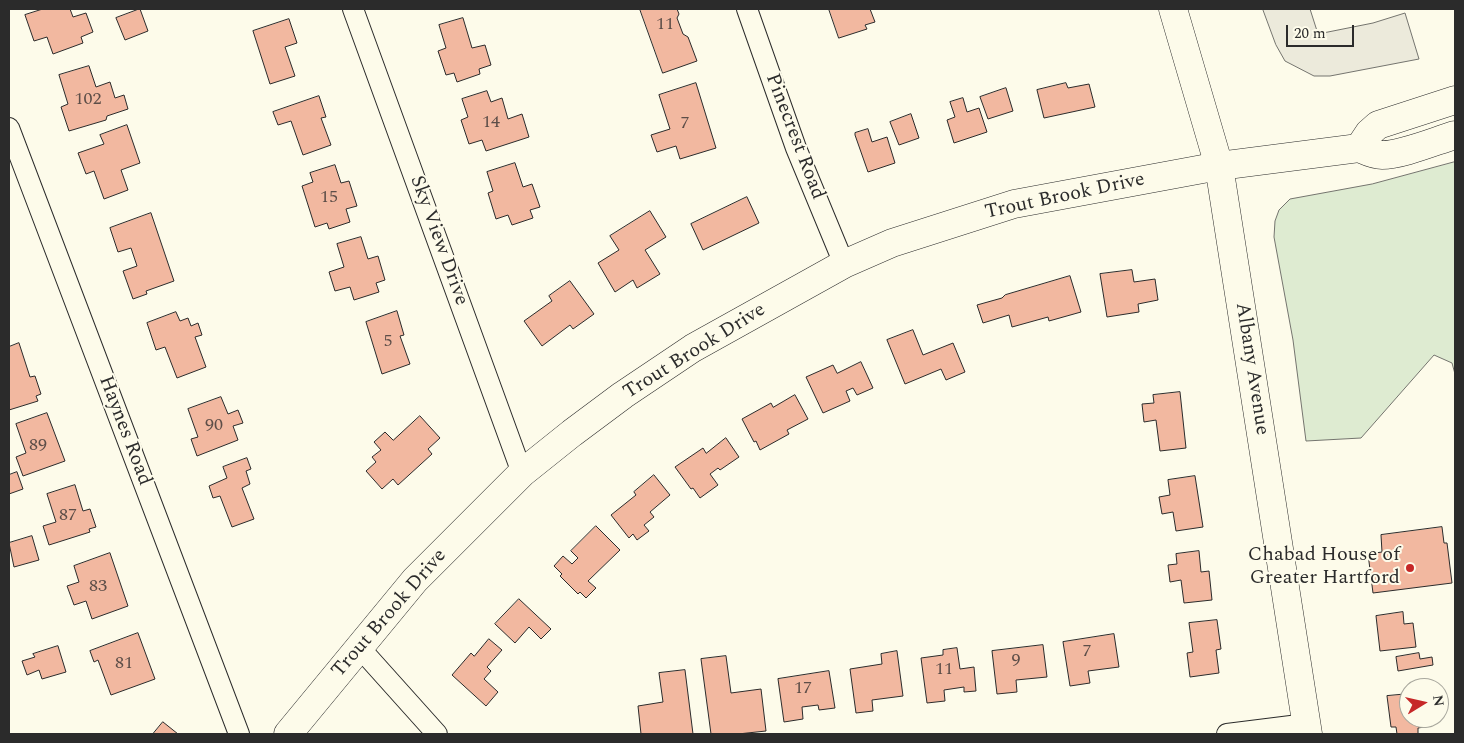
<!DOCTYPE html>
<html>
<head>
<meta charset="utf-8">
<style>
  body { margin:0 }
  #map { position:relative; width:1464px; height:743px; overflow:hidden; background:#fdfbea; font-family:Spectral,serif }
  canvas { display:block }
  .frame { position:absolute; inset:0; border:10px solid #2b2b2b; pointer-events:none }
  .north { position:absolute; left:1399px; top:678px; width:50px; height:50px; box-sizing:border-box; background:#fdfbea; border:1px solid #a9a89e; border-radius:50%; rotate:81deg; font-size:14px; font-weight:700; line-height:20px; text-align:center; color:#2b2b2b }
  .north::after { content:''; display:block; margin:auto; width:18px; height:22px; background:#c62828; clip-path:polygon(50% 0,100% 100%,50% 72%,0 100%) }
  .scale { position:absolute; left:1286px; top:25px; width:68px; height:22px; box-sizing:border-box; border:2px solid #2b2b2b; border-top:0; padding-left:6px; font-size:15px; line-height:18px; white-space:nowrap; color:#2b2b2b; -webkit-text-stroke:4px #fdfbea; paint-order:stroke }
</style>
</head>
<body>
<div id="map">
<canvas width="1464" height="743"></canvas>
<div class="frame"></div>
<div class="north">N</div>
<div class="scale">20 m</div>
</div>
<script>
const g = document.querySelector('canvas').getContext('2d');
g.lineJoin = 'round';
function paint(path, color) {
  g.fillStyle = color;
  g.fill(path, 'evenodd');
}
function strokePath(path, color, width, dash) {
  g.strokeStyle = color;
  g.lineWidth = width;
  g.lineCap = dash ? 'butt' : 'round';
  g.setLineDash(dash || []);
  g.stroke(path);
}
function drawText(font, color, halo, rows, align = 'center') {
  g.font = font + ' Spectral,serif';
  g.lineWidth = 4;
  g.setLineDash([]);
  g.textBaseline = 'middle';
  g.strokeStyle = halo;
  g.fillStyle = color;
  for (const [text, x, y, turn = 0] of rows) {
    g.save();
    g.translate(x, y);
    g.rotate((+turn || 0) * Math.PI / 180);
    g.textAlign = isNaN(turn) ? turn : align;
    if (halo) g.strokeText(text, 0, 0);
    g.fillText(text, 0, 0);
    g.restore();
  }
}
const green = new Path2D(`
  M1455 162V374L1452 363 1434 355 1361 438 1306 441 1293 340 1274 237 1275 221 1279 210 1290 199 1372 184Z`);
paint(green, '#deebd1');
strokePath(green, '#74746e', 1);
const parking = new Path2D(`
  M1263 9H1310L1318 34 1373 23 1405 13 1419 59 1330 76H1314L1285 61 1276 45Z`);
paint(parking, '#eceadb');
strokePath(parking, '#74746e', 1);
const building = new Path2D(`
  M43 9H70L73 17 86 13 93 32 81 37 83 43 53 54 47 37 34 41 25 15Z
  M140 9 148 31 125 40 116 18Z
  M640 9H677L679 14 677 18 683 34 688 37 697 61 663 73Z
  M829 9H870L875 22 865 25 867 29 839 38Z
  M463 18 472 48 485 45 491 65 479 69 480 74 457 82 454 73 446 75 438 51 446 48 439 25Z
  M289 19 297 43 285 47 295 76 270 84 253 31Z
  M89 66 96 87 110 82 115 98 124 95 128 109 107 116 106 120 69 131 61 107 68 104 59 75Z
  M696 83 716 148 680 159 676 146 657 152 651 135 670 129 659 95Z
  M1066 83 1068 88 1089 84 1095 107 1044 118 1037 90Z
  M1006 88 1013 111 988 119 980 97Z
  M487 91 491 102 502 98 508 119 522 114 529 137 486 151 482 140 469 144 461 120 468 117 462 99Z
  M319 96 326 117 321 118 331 145 303 155 291 121 278 125 273 112Z
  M963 98 967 112 979 108 987 132 954 143 947 120 955 117 950 102Z
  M911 114 919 138 899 145 890 122Z
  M127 125 140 163 121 170 128 190 104 199 94 171 86 174 78 153 104 144 100 135Z
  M868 129 872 142 887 137 895 163 868 172 855 135V133Z
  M515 163 523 187 532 184 540 207 530 210 533 218 512 225 508 215 496 219 488 193 493 191 487 172Z
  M335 165 341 183 349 181 357 206 346 209 350 222 329 229 327 223 315 227 302 186 313 182 310 173Z
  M747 197 759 223 703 250 691 224Z
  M650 211 666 237 645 250 660 274 637 288 633 280 615 292 598 263 619 250 610 236Z
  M151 213 174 281 146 291 147 294 133 299 123 271 137 266 131 248 118 252 110 228Z
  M361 237 368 259 378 256 385 280 376 283 379 292 354 300 350 287 335 291 329 272 344 267 337 244Z
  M1132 270 1134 282 1155 279 1158 300 1138 304 1139 312 1107 317 1100 274Z
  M1070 276 1081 312 1049 321 1048 317 1012 327 1009 315 983 323 977 305 1002 298 1005 295Z
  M570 281 594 314 573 329 570 325 542 346 524 321 552 301 549 296Z
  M397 311 404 335 400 336 410 364 382 374 366 322Z
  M176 312 180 321 188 318 191 326 198 323 202 335 195 337 206 367 177 378 165 347 156 350 147 323Z
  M913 330 923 355 953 343 965 372 946 380 941 369 905 384 887 340Z
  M19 343 30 377 35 376 41 394 36 396 38 401 9 410V347Z
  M861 362 873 388 857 395 853 388 846 391 850 401 823 413 806 377 833 365 837 373Z
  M1180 392 1186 448 1160 451 1156 420 1144 422 1142 404 1154 403 1153 395Z
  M795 395 808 419 787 430 789 434 760 450 756 441 754 442 742 419 771 403 773 407Z
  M221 397 228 414 238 410 243 423 233 426 238 440 197 456 191 439 198 437 188 409Z
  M47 413 65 461 23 476 16 457 26 453 16 424Z
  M420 416 440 438 428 449 432 454 398 485 393 479 382 489 366 471 376 462 372 457 381 450 374 442 385 432 393 440Z
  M726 438 739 457 720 470 718 468 710 474 718 485 700 498 693 488 691 489 675 467 703 448 706 453Z
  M247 458 251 469 246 471 250 484 242 488 254 519 232 527 220 496 213 498 209 486 227 478 223 467Z
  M17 472 23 489 9 494V475Z
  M654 475 670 495 650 512 654 517 644 525 649 531 637 540 633 534 629 538 611 515 636 495 634 492Z
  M1195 476 1203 527 1176 531 1173 512 1162 514 1159 497 1170 495 1168 480Z
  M75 485 83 511 90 509 96 527 89 529 90 532 49 545 43 526 56 522 47 494Z
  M596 526 620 550 588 581 596 588 586 598 580 592 578 594 560 576 562 574 554 566 563 556 572 564 578 558 571 551Z
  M1442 527 1444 543H1447L1452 583 1373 593 1368 554 1382 552 1381 535Z
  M32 536 39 560 14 567 9 543Z
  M1199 551 1201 572 1209 571 1212 600 1184 603 1181 580 1170 582 1168 565 1177 564 1176 554Z
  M110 553 128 606 92 619 86 601 74 605 67 586 79 582 74 566Z
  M519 599 551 629 541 639 529 627 515 643 495 624Z
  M1403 612 1404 624 1413 623 1416 647 1380 651 1376 616Z
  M1217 620 1221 649 1216 650 1219 673 1190 677 1187 653 1193 652 1189 623Z
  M138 633 155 679 111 695 98 660 94 662 90 651Z
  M1114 634 1119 667 1088 671 1090 683 1070 686 1063 642Z
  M489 639 502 650 487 667 491 671 484 679 498 692 486 706 452 675 471 653 474 656Z
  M1043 645 1047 677 1016 680 1017 692 997 694 992 651Z
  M58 646 66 672 42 679 39 670 27 675 22 661 35 657 33 654Z
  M957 648 960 669 974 667 976 691 964 692V687L944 690 945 701 927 703 921 658 943 655V650Z
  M897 651 903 696 872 700 873 711 856 713 850 669 882 664 881 654Z
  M1419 653 1420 659 1432 657 1433 665 1398 671 1396 657Z
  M726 656 731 693 761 689 766 731 738 734H711L701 659Z
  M685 670 693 734H641L638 706 663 702 659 673Z
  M829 671 835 708 819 710 818 705 802 707 803 719 784 722 778 679Z
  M1409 694V718H1423L1424 727 1418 728V734H1397L1396 727H1391L1387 696Z
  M163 722 178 734H153Z`);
paint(building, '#f2b8a0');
strokePath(building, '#2b2b2b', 1);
const street = new Path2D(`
  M353 9 522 473
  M747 9 796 148 844 264
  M9 128 239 734
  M359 647 437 734
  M1227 734 1307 724`);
const secondary = new Path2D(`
  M1359 148 1369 133 1378 125 1455 100
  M288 734 415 580 522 473 572 433 623 395 693 348 844 264 892 243 1014 204 1219 166 1359 148C1366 151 1373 155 1382 155 1402 155 1435 141 1455 135`);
const highway = new Path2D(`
  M1173 9 1219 166 1308 734`);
strokePath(street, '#2b2b2b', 22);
strokePath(secondary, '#2b2b2b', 29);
strokePath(highway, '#2b2b2b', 29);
strokePath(street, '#fdfbea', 20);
strokePath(secondary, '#fdfbea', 28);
strokePath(highway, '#fdfbea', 28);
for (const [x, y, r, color] of [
  [1410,568,5,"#c62828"]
]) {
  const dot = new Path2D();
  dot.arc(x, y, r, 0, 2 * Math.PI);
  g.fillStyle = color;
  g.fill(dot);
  strokePath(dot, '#fdfbea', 2);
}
drawText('18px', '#5d4e48', null, [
  ["11",665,25],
  ["102",88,100],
  ["14",491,123],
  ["7",685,124],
  ["15",329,198],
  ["5",388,342],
  ["90",214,426],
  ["89",38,446],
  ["87",68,516],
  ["83",98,587],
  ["7",1087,652],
  ["9",1016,661],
  ["81",124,664],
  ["11",944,670],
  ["17",803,689]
]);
drawText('20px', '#2b2b2b', '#fdfbea', [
  ["Pinecrest Road",794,137,69],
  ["Trout Brook Drive",1065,197,-12],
  ["Sky View Drive",438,241,70],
  ["Trout Brook Drive",695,352,-32],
  ["Albany Avenue",1251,369,81],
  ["Haynes Road",124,431,69],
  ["Trout Brook Drive",390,614,-49]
]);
drawText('20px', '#2b2b2b', '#fdfbea', [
  ["Chabad House of",1400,556],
  ["Greater Hartford",1400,579]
], 'right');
</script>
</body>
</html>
